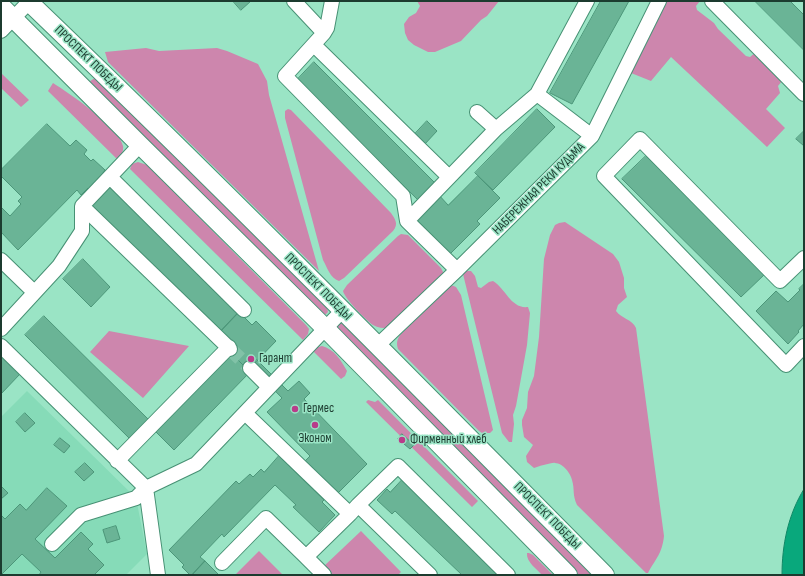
<!DOCTYPE html>
<html>
<head>
<meta charset="utf-8">
<style>
  body { margin:0 }
  #map { position:relative; width:805px; height:576px; overflow:hidden; background:#9ae4c5; font-family:"Sofia Sans Condensed",sans-serif }
  canvas { display:block }
  .frame { position:absolute; inset:0; border:2px solid #1c3b2f; pointer-events:none }
</style>
</head>
<body>
<div id="map">
<canvas width="805" height="576"></canvas>
<div class="frame"></div>
</div>
<script>
const g = document.querySelector('canvas').getContext('2d');
g.lineJoin = 'round';
function paint(path, color) {
  g.fillStyle = color;
  g.fill(path, 'evenodd');
}
function strokePath(path, color, width, dash) {
  g.strokeStyle = color;
  g.lineWidth = width;
  g.lineCap = dash ? 'butt' : 'round';
  g.setLineDash(dash || []);
  g.stroke(path);
}
function drawText(font, color, halo, rows, align = 'center') {
  g.font = font + ' "Sofia Sans Condensed",sans-serif';
  g.lineWidth = 3;
  g.setLineDash([]);
  g.textBaseline = 'middle';
  g.strokeStyle = halo;
  g.fillStyle = color;
  for (const [text, x, y, turn = 0] of rows) {
    g.save();
    g.translate(x, y);
    g.rotate((+turn || 0) * Math.PI / 180);
    g.textAlign = isNaN(turn) ? turn : align;
    if (halo) g.strokeText(text, 0, 0);
    g.fillText(text, 0, 0);
    g.restore();
  }
}
paint(new Path2D(`
  M27 391 136 498 147 554 126 575H1V417Z`), '#86dbb8');
paint(new Path2D(`
  M417 1H499L487 16 481 20 461 41 435 52H428L414 45 408 40 405 33 404 24 409 17 416 13 420 6Z
  M662 1H700L696 6 697 10 714 23 718 29 746 56 750 57 756 52 782 81 778 86 780 93 766 109 785 128 767 147 671 57 651 81 631 73Z
  M146 48 159 51 217 48 227 51 258 64 267 81 269 95 319 271 108 62 105 52Z
  M1 73 29 100 21 107 1 88Z
  M96 77 327 308 328 312 325 315 321 314 89 82Z
  M53 83C69 93 119 127 123 146 124 150 121 156 119 161L48 91Z
  M288 109 291 110 391 213C395 219 399 224 393 231L344 278 339 281C330 278 327 267 323 260L285 118V111Z
  M138 162 147 165 306 325 309 329 308 334 303 340 130 169 132 164Z
  M565 222 613 254 619 262 624 278V288L627 297 618 305 616 311C622 319 632 319 636 328L664 536C662 554 656 558 648 573H646L577 505C572 494 575 490 572 480 571 474 563 463 555 463 553 462 537 467 534 468L527 462 526 456 533 445 524 437 522 425V420L527 408 528 392 534 376 539 337 544 259 550 235 555 225 559 223Z
  M401 234 408 235 441 268 443 272V275L388 328C383 328 378 328 373 325 366 320 345 299 343 291L347 285 398 236Z
  M466 271H471L475 276 478 287 481 288 489 282 493 281C506 289 511 309 528 307L530 313 527 345 516 406 513 415 514 424 512 442H509L502 433 463 274Z
  M451 285 456 287 461 295 493 430 490 433H482L479 431 398 349C396 343 397 339 401 334Z
  M339 321 343 323 592 575H579L337 330 335 326Z
  M109 331 189 346 143 398 90 352Z
  M322 346C334 349 341 360 347 371L345 376 341 379 313 351 315 348Z
  M368 400 375 402 378 400 478 501 472 507 366 402Z
  M361 531 401 572 398 575H330L323 567Z
  M259 551 283 575H235Z
  M527 553H529L533 555 553 575H542C537 569 526 562 527 553Z`), '#cd86ad');
const water = new Path2D(`
  M804 489V575H782C782 545 788 515 804 489Z`);
paint(water, '#09a87c');
strokePath(water, '#0f8765', 1);
const building = new Path2D(`
  M233 1H251L241 10Z
  M601 1H629L572 104 550 93Z
  M755 1H790L804 15V50Z
  M314 62 442 190 425 207 297 80Z
  M537 109 555 127 493 190 475 173Z
  M427 121 437 131 424 145 414 135Z
  M47 124 70 146 76 140 87 150 84 154 91 161 93 159 105 170 103 173 113 182 93 194 88 188 81 195 77 190 18 250 1 232V207L10 216 21 204 18 201 22 197 1 176V170Z
  M804 131V146L796 139Z
  M646 156 765 274 741 297 622 179Z
  M478 176 500 198 477 221 480 224 450 254 413 218 438 194 448 205Z
  M110 185 239 312 220 332 91 205Z
  M83 259 110 287 91 307 63 279Z
  M804 284V324L798 331 799 332 788 344 756 311 776 291 788 302 800 290 799 289Z
  M239 312 252 325 256 321 276 341 248 370 228 350 220 332Z
  M44 316 150 421 131 440 25 335Z
  M232 354 250 372 174 450 156 432Z
  M1 355 20 374 1 394Z
  M257 360 288 391 299 381 310 393 304 399 367 464 337 494 305 461 310 456 267 412 282 398 251 366Z
  M25 413 35 423 25 432 16 422Z
  M402 434 414 445 410 449 398 439Z
  M60 438 70 446 64 453 54 445Z
  M279 456 324 500 322 502 335 515 319 532 293 507 296 505 275 485 224 537 222 534 200 557 205 561 192 575H190L182 567 184 565 169 550 236 481 239 484 250 474 253 477 261 469 264 472Z
  M85 463 94 472 84 481 75 472Z
  M403 479 502 575H462L395 511 392 514 377 500 387 489 390 492Z
  M1 486 8 493 1 499Z
  M47 488 67 506 35 539 55 558 81 532 93 544 88 549 104 565 94 575H39L41 572 22 554 1 575V515L5 519 20 504 26 510Z
  M116 526 120 539 107 543 103 530Z
  M205 561 219 575H192Z`);
paint(building, '#6ab496');
strokePath(building, '#4c9679', 1);
strokePath(new Path2D(`
  M230 349 250 368`), '#81c2a7', 14, [14, 7]);
const minor = new Path2D(`
  M294 1 324 33
  M332 1 327 28 324 33 285 76 403 196 407 221 457 270
  M712 1 804 94
  M1 31 29 2
  M314 45 449 177
  M537 94 592 136
  M477 112 496 129
  M110 177 244 310
  M82 206 230 349
  M407 221 496 129 537 94 587 1
  M804 258 780 281 640 139 604 176 786 365 804 346
  M1 260 34 292
  M1 329 59 266 82 231V206L140 145
  M1 346 146 488 136 498 81 515 52 544
  M377 346 457 270 592 136 659 1
  M250 368 269 387
  M245 413 350 514 358 505 430 575
  M117 461 229 347
  M358 505 398 466 508 575
  M306 557 324 575
  M222 563 266 518 306 557 350 514
  M158 575 146 488 196 464 342 311`);
const major = new Path2D(`
  M28 1C224 189 414 382 605 575
  M1 6 140 145 325 328 568 575`);
strokePath(minor, '#479174', 16);
strokePath(major, '#479174', 20);
strokePath(minor, '#fff', 14);
strokePath(major, '#fff', 18);
for (const [x, y, r, color] of [
  [251,359,4,"#b93c8a"],
  [295,409,4,"#b93c8a"],
  [315,425,4,"#b93c8a"],
  [402,440,4,"#b93c8a"]
]) {
  const dot = new Path2D();
  dot.arc(x, y, r, 0, 2 * Math.PI);
  g.fillStyle = color;
  g.fill(dot);
  strokePath(dot, '#9ae4c5', 1.5);
}
drawText('13px', '#1c3b2f', '#9ae4c5', [
  ["ПРОСПЕКТ ПОБЕДЫ",88,59,44],
  ["НАБЕРЕЖНАЯ РЕКИ КУДЬМА",539,189,-45],
  ["ПРОСПЕКТ ПОБЕДЫ",318,287,45],
  ["ПРОСПЕКТ ПОБЕДЫ",547,516,45]
]);
drawText('13px', '#1c3b2f', '#9ae4c5', [
  ["Гарант",259,359],
  ["Гермес",303,409],
  ["Эконом",315,439,"center"],
  ["Фирменный хлеб",410,440]
], 'left');
</script>
</body>
</html>
